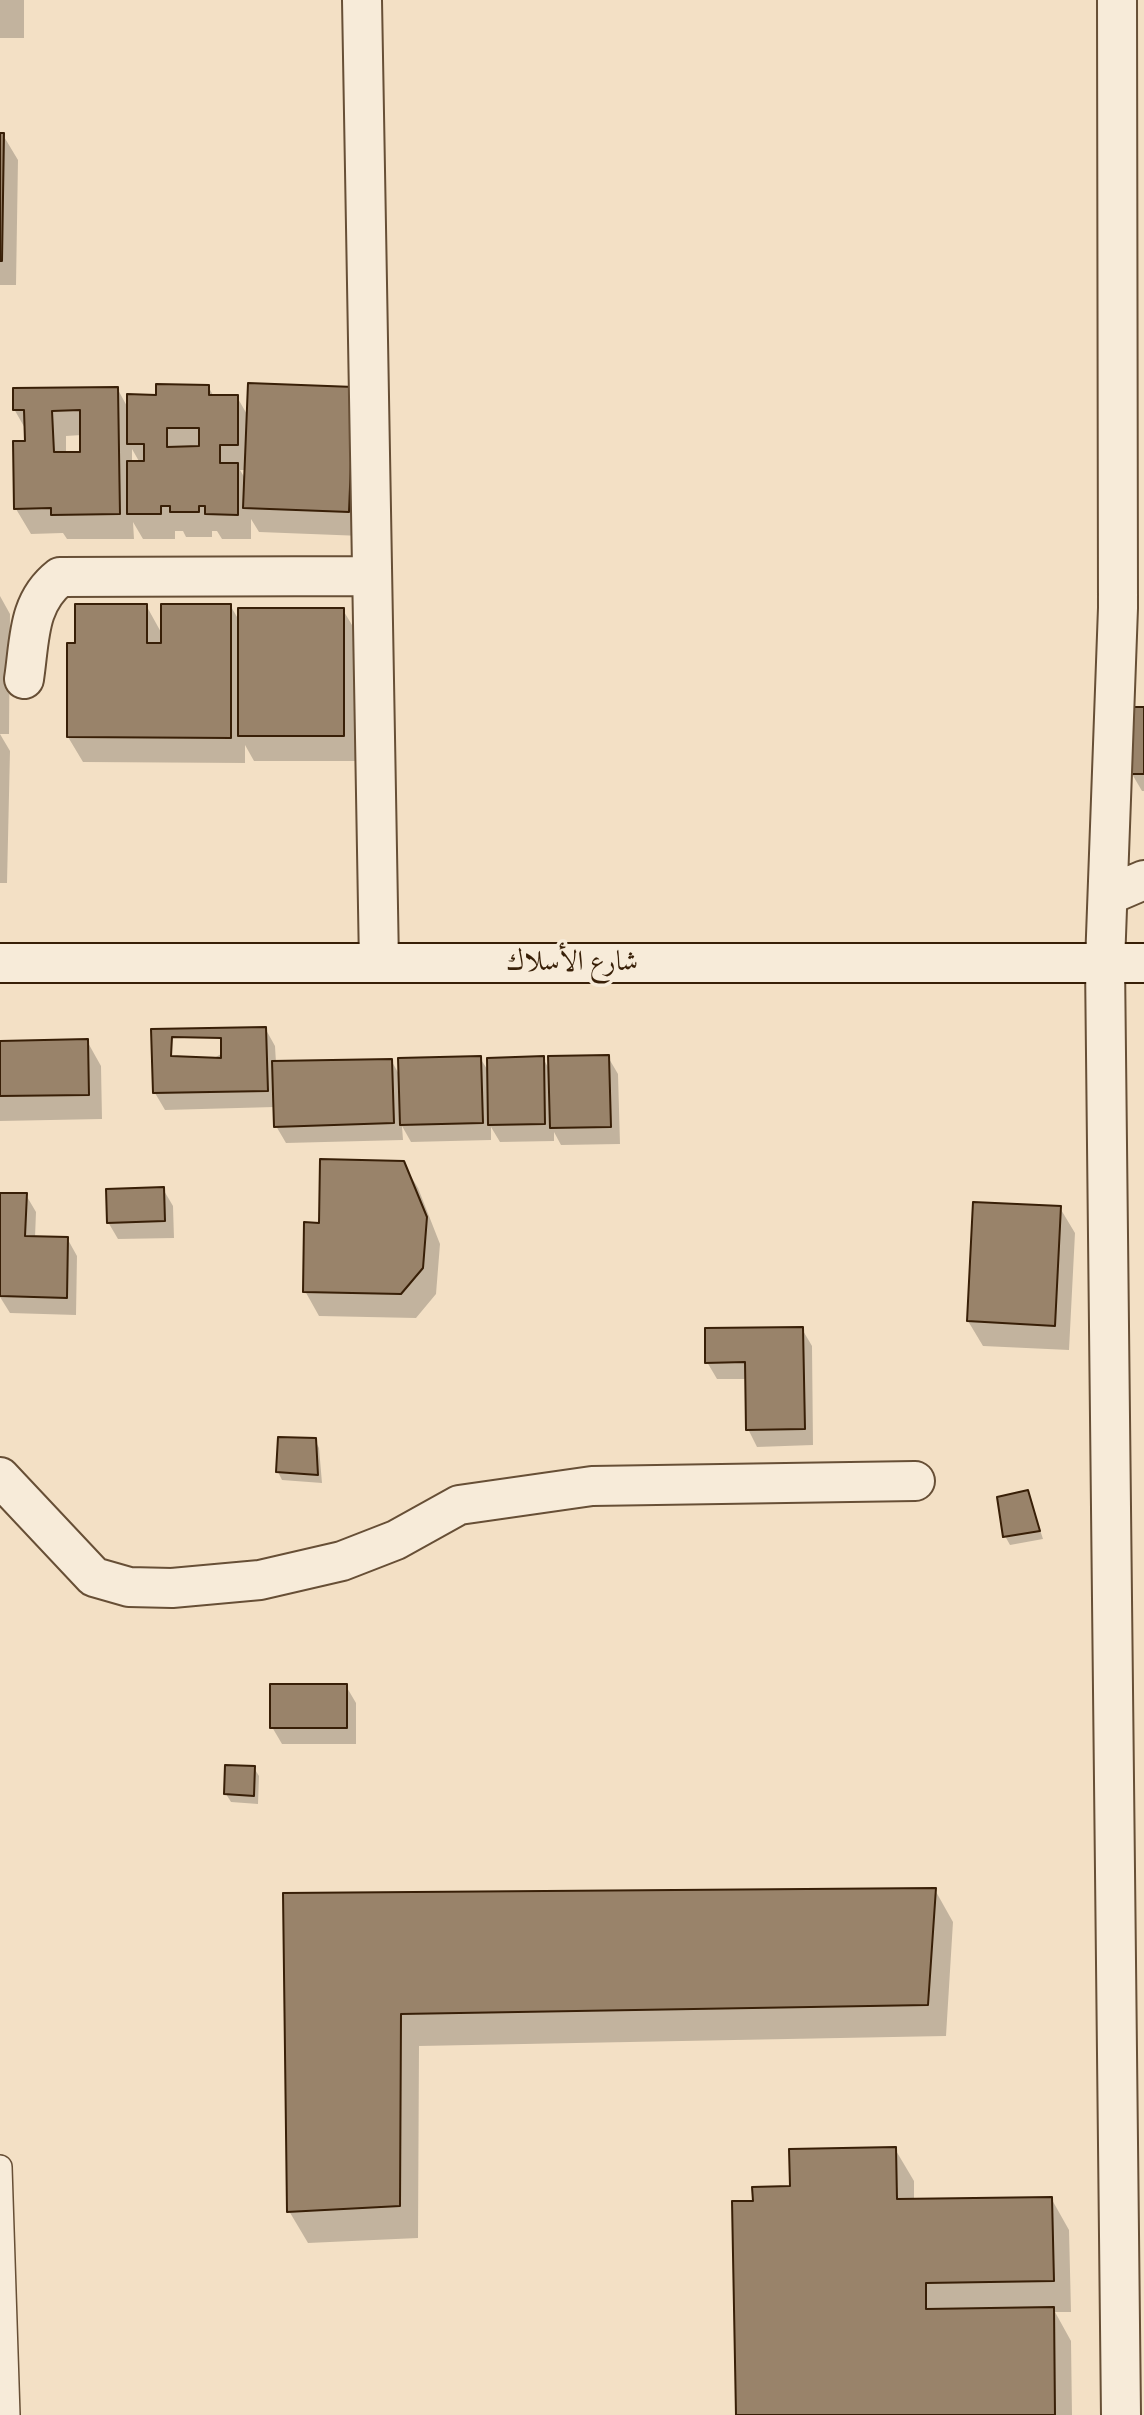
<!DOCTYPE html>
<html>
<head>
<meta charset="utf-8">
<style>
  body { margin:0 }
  canvas { display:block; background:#f3e0c5 }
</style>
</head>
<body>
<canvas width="1144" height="2415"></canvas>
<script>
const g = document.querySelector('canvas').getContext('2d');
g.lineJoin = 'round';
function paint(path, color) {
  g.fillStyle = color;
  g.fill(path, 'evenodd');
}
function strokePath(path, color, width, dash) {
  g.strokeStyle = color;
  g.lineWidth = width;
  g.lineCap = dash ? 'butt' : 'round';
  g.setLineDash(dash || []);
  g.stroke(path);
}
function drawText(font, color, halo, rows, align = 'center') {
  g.font = font + ' "Libre Bodoni",Amiri,serif';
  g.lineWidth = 7;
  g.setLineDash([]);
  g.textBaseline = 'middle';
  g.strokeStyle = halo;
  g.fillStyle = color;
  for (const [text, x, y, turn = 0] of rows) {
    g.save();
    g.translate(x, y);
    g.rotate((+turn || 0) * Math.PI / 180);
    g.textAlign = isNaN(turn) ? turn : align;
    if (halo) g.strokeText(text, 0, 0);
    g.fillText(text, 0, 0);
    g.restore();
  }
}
paint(new Path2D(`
  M0 0H24V38H0Z
  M0 135H3L18 160 16 285H0Z
  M208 386 214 397H237L248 416 353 389 362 536 259 532 251 519V539H222L217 531H212V537H186L183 531H175V539H143L133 522 134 539H67L63 533 31 534 16 509 27 443 26 430 14 409 117 388 128 408 158 397ZM82 435V454H66V436ZM132 449 140 463H132ZM240 470H246V480Z
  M0 596 10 614 9 734H0L10 751 7 883H0Z
  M146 605 162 634 230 605 240 622 343 610 358 635 357 761H254L245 745V763L83 762 68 737 77 644Z
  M1144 708V791H1142L1132 774Z
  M265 1028 275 1046 276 1063 391 1060 400 1076 480 1058 489 1072 543 1058 550 1071 608 1057 618 1074 620 1144 561 1145 554 1132V1141L500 1142 491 1127V1140L411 1142 402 1126 403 1140 286 1143 276 1126 275 1107 165 1110 155 1093Z
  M87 1041 101 1066 102 1119 0 1121V1043Z
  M403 1163 418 1188 440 1244 436 1294 416 1318 319 1316 305 1291 321 1225Z
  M163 1189 173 1206 174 1238 118 1239 108 1222Z
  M2 1195H26L36 1212 35 1238H67L77 1256 76 1315 10 1313 0 1297Z
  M1060 1208 1075 1233 1069 1350 983 1346 968 1321Z
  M802 1329 812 1346 813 1445 757 1447 748 1429 747 1379H717L707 1362Z
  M315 1440 319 1448 322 1483 282 1480 278 1472Z
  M1028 1492 1043 1539 1010 1545 1005 1536Z
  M346 1686 356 1703V1744H282L272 1727Z
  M254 1768 259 1776 258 1804 231 1802 226 1794Z
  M935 1890 953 1922 946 2036 419 2046 418 2238 308 2243 289 2211 285 1895Z
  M895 2149 914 2181V2201L1051 2198 1069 2230 1071 2312H1055L1071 2341 1072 2415H737L755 2203Z`), '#0003');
const building = new Path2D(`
  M0 133H4L2 261H0Z
  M248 383 354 387 349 512 243 508Z
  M156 384 209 385V395H238V445H220V463H238V515L205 514V506H199V512H170V506H161V514H127V461H144V444H127V394L156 395ZM167 428H199V446L167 447Z
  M118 387 120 514 51 515V508L14 509 13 441H25L24 410H13V388ZM80 410V452H54L52 411Z
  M75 604H147V643H161V604H231V738L67 737V643H75Z
  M238 608H344V736H238Z
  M1129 707H1144V774H1130Z
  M266 1027 268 1091 153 1093 151 1029Z
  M172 1037 221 1038V1058L171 1056Z
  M88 1039 89 1095 0 1096V1041Z
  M609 1055 611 1127 550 1128 548 1056Z
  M481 1056 483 1123 400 1125 398 1058Z
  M544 1056 545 1124 488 1125 487 1058Z
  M392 1059 394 1123 274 1127 272 1061Z
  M320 1159 404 1161 427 1217 423 1268 401 1294 303 1292 304 1222 319 1223Z
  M164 1187 165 1221 107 1223 106 1189Z
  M0 1193H27L25 1236 68 1237 67 1298 0 1296Z
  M973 1202 1061 1206 1055 1326 967 1321Z
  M803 1327 805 1429 746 1430 745 1362 705 1363V1328Z
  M278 1437 316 1438 318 1475 276 1472Z
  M1028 1490 1040 1531 1003 1537 997 1497Z
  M270 1684H347V1728H270Z
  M225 1765 255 1766 254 1796 224 1794Z
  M936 1888 928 2005 401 2014 400 2206 287 2212 283 1893Z
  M896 2147 897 2199 1052 2197 1054 2281 926 2283V2309L1054 2307 1055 2415H736L732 2201H753L752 2187 790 2186 789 2149Z`);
paint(building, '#99836a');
strokePath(building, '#381f07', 2);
const lane = new Path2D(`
  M0 2167 8 2415`);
const street = new Path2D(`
  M362 0 379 963
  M1117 0 1118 608 1105 963 1121 2415
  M24 679C30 640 27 603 60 577L372 576
  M1109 895 1144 880
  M0 1477 94 1577 129 1587 172 1588 260 1580 342 1561 396 1540 459 1505 592 1486 915 1481`);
const secondary = new Path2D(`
  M0 963H1144`);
strokePath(lane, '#674f36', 26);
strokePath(street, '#674f36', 42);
strokePath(secondary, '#381f07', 42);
strokePath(lane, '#f7ebd9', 23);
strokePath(street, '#f7ebd9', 38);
strokePath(secondary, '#f7ebd9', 38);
drawText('28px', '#381f07', '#f7ebd9', [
  ["شارع الأسلاك",572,963]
]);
</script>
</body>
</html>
